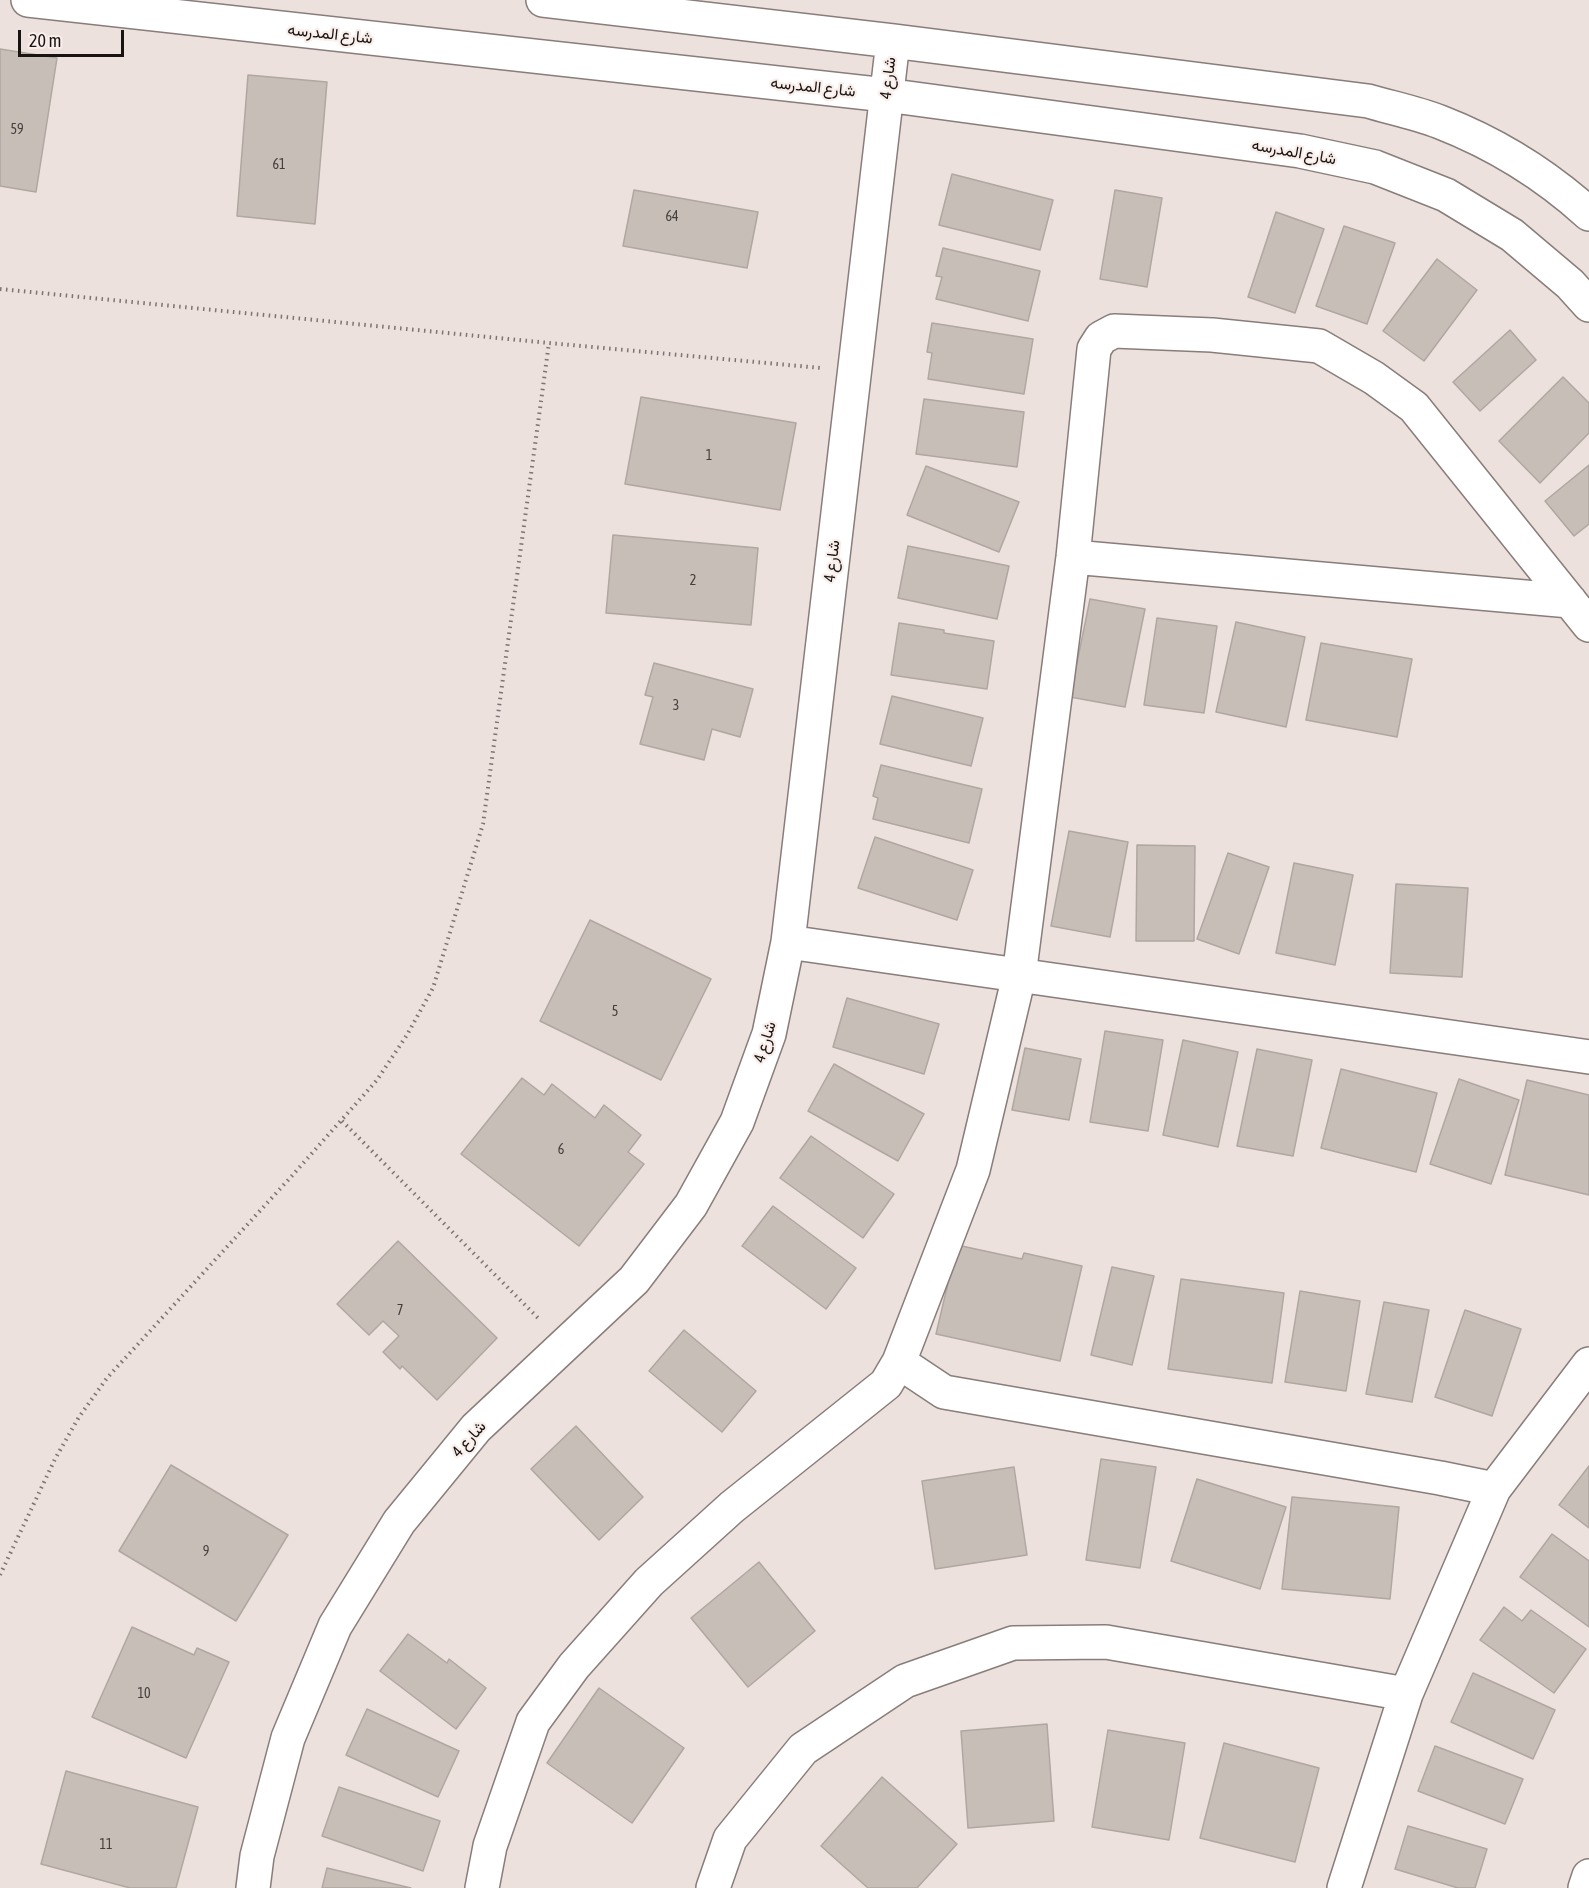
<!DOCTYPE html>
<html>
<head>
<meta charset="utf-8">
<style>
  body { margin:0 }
  #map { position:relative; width:1589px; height:1888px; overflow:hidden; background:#ede1de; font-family:"Asap Condensed",sans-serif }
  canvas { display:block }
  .scale { position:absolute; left:18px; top:30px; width:106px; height:27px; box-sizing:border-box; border:3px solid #171412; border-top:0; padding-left:8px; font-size:18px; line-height:21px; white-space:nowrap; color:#171412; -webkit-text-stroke:4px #faeeeb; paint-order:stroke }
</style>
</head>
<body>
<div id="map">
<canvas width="1589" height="1888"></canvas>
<div class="scale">20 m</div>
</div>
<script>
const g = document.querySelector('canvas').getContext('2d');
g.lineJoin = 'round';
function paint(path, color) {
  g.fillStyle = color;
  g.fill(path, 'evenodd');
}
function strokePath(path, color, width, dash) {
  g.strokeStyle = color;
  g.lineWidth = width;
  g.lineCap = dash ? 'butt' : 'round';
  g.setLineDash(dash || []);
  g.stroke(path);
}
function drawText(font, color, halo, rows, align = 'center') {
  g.font = font + ' "Asap Condensed",Vazirmatn,sans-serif';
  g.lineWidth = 4.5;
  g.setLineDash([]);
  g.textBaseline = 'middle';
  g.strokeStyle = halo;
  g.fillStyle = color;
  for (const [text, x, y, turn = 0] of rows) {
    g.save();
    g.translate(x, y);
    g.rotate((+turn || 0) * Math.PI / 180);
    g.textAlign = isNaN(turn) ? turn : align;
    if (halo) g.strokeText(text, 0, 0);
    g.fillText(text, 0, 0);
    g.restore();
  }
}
const building = new Path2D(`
  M0 49 57 58 36 192 0 186Z
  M248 75 327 82 315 224 237 216Z
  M952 174 1053 200 1040 250 939 225Z
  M634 190 758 212 747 268 623 246Z
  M1115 190 1162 198 1147 287 1100 279Z
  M1276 212 1324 229 1295 313 1248 297Z
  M1344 226 1395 243 1367 324 1316 306Z
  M943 248 1040 271 1028 321 936 299 942 277 936 276Z
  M1437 259 1477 290 1424 361 1383 331Z
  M932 323 1033 339 1024 394 928 379 932 353 927 352Z
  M1510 330 1536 360 1480 411 1453 382Z
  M1563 377 1589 403V433L1540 483 1499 441Z
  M641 397 796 423 780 510 625 484Z
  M924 399 1024 412 1017 467 916 454Z
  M1589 465V524L1574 536 1545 501Z
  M926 466 1019 502 999 552 907 515Z
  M613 535 758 548 751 625 606 613Z
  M908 546 1009 566 997 619 898 598Z
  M1090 599 1145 609 1125 707 1070 697Z
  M1157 618 1217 626 1204 713 1144 705Z
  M1236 622 1305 637 1286 727 1216 712Z
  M899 623 944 630V633L994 641 987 689 891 675Z
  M1321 643 1412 659 1397 737 1306 720Z
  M654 663 753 689 740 737 712 729 704 760 640 744 653 697 645 695Z
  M892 696 983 718 971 766 880 744Z
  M881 765 982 789 969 843 873 819 878 798 873 796Z
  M1069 831 1128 842 1110 937 1051 926Z
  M875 837 973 870 957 920 858 888Z
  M1137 845 1195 846 1194 941H1136Z
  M1228 853 1269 867 1239 954 1197 939Z
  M1294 863 1353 875 1335 965 1276 953Z
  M1396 884 1468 888 1462 977 1390 973Z
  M590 920 711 979 661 1080 540 1021Z
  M847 998 939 1024 924 1074 833 1047Z
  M1105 1031 1163 1040 1148 1131 1090 1122Z
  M1183 1040 1238 1052 1218 1147 1163 1135Z
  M1025 1048 1081 1059 1069 1120 1012 1110Z
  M1257 1049 1312 1060 1293 1156 1237 1146Z
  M834 1064 924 1114 898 1161 808 1111Z
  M1341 1069 1437 1093 1416 1172 1321 1148Z
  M522 1078 544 1095 552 1084 595 1118 604 1105 641 1135 628 1152 644 1164 579 1246 461 1154Z
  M1459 1079 1519 1100 1491 1184 1430 1164Z
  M1527 1080 1589 1095V1195L1505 1175Z
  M811 1136 894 1194 863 1238 780 1178Z
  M773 1206 856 1268 826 1309 742 1246Z
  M398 1241 497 1338 437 1400 402 1366 400 1369 383 1352 399 1336 383 1321 369 1335 337 1304Z
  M957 1245 1022 1259 1024 1253 1082 1266 1060 1361 936 1334Z
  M1112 1267 1154 1276 1132 1365 1091 1355Z
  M1181 1279 1284 1293 1272 1383 1168 1369Z
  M1300 1291 1360 1301 1346 1391 1285 1382Z
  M1384 1302 1429 1310 1412 1402 1366 1394Z
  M1465 1310 1521 1329 1492 1416 1435 1397Z
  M684 1330 756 1391 722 1432 649 1371Z
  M576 1426 643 1497 599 1540 531 1469Z
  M1101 1459 1156 1467 1140 1568 1086 1560Z
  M171 1465 288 1535 236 1621 119 1551Z
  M1589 1466V1528L1559 1505Z
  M1014 1467 1027 1555 935 1569 922 1481Z
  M1197 1479 1286 1507 1260 1589 1171 1561Z
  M1292 1497 1399 1507 1390 1599 1282 1589Z
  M1552 1534 1589 1561V1627L1520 1577Z
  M759 1562 815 1631 748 1687 691 1618Z
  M1504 1607 1522 1621 1531 1610 1586 1649 1554 1693 1480 1640Z
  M132 1627 194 1655 197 1648 229 1662 186 1758 92 1717Z
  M408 1634 447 1663 449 1659 486 1688 456 1729 380 1671Z
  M1473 1673 1555 1710 1533 1759 1451 1722Z
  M599 1688 684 1748 632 1823 547 1763Z
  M367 1709 459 1751 438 1797 346 1755Z
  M1047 1724 1054 1821 968 1828 961 1731Z
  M1108 1730 1185 1743 1169 1840 1092 1827Z
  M1224 1743 1319 1768 1295 1862 1200 1838Z
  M1435 1746 1523 1779 1505 1824 1418 1791Z
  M66 1771 198 1807 176 1888H130L41 1864Z
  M882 1777 957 1844 917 1888H868L821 1846Z
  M339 1787 440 1821 423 1871 322 1836Z
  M1408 1826 1487 1849 1475 1888H1458L1395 1869Z
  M327 1868 411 1888H322Z`);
paint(building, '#c8beb8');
strokePath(building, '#b0a7a1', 1.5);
const minor = new Path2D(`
  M28 0 886 95 1300 151 1375 167 1446 195 1512 235 1570 284 1589 305
  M543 0 893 41 1368 101C1392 108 1417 113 1440 122 1494 143 1546 175 1589 214
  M1073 557 1570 601
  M788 942 1589 1057
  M899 1362 944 1392 1440 1478 1494 1489
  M253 1888 257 1856 288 1738 335 1626 399 1522 476 1428 634 1280 691 1205 737 1122 769 1034 788 942 893 41
  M482 1888 490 1846 533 1722 574 1666 649 1582 732 1507 886 1384 899 1362 973 1170 1019 976 1073 557 1094 349 1101 338 1114 331 1212 335 1319 346 1374 378 1414 407 1589 625
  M713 1888 730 1839 803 1749 905 1681 1013 1643 1106 1642 1406 1694
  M1344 1888 1406 1694 1494 1489 1589 1364
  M1585 1888 1589 1876`);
strokePath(minor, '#887d7a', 36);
strokePath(new Path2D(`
  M0 289 549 343 821 368
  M342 1121 540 1320
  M0 1575 55 1459 79 1417 107 1378 290 1178 377 1080 407 1035 433 988 483 824 549 343`), '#7c7472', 4, [1.5, 4.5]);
strokePath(minor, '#fff', 33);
drawText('14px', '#433e3c', null, [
  ["59",17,130],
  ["61",279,165],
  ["64",672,217],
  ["1",709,456],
  ["2",693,581],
  ["3",676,706],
  ["5",615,1012],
  ["6",561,1150],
  ["7",400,1311],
  ["9",206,1552],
  ["10",144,1694],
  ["11",106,1845]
]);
drawText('16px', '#171412', '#faeeeb', [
  ["شارع المدرسه",330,34,6],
  ["شارع 4",888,78,-83],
  ["شارع المدرسه",813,87,6],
  ["شارع المدرسه",1294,152,10],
  ["شارع 4",832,561,-83],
  ["شارع 4",765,1042,-73],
  ["شارع 4",469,1439,-48]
]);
</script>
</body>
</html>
